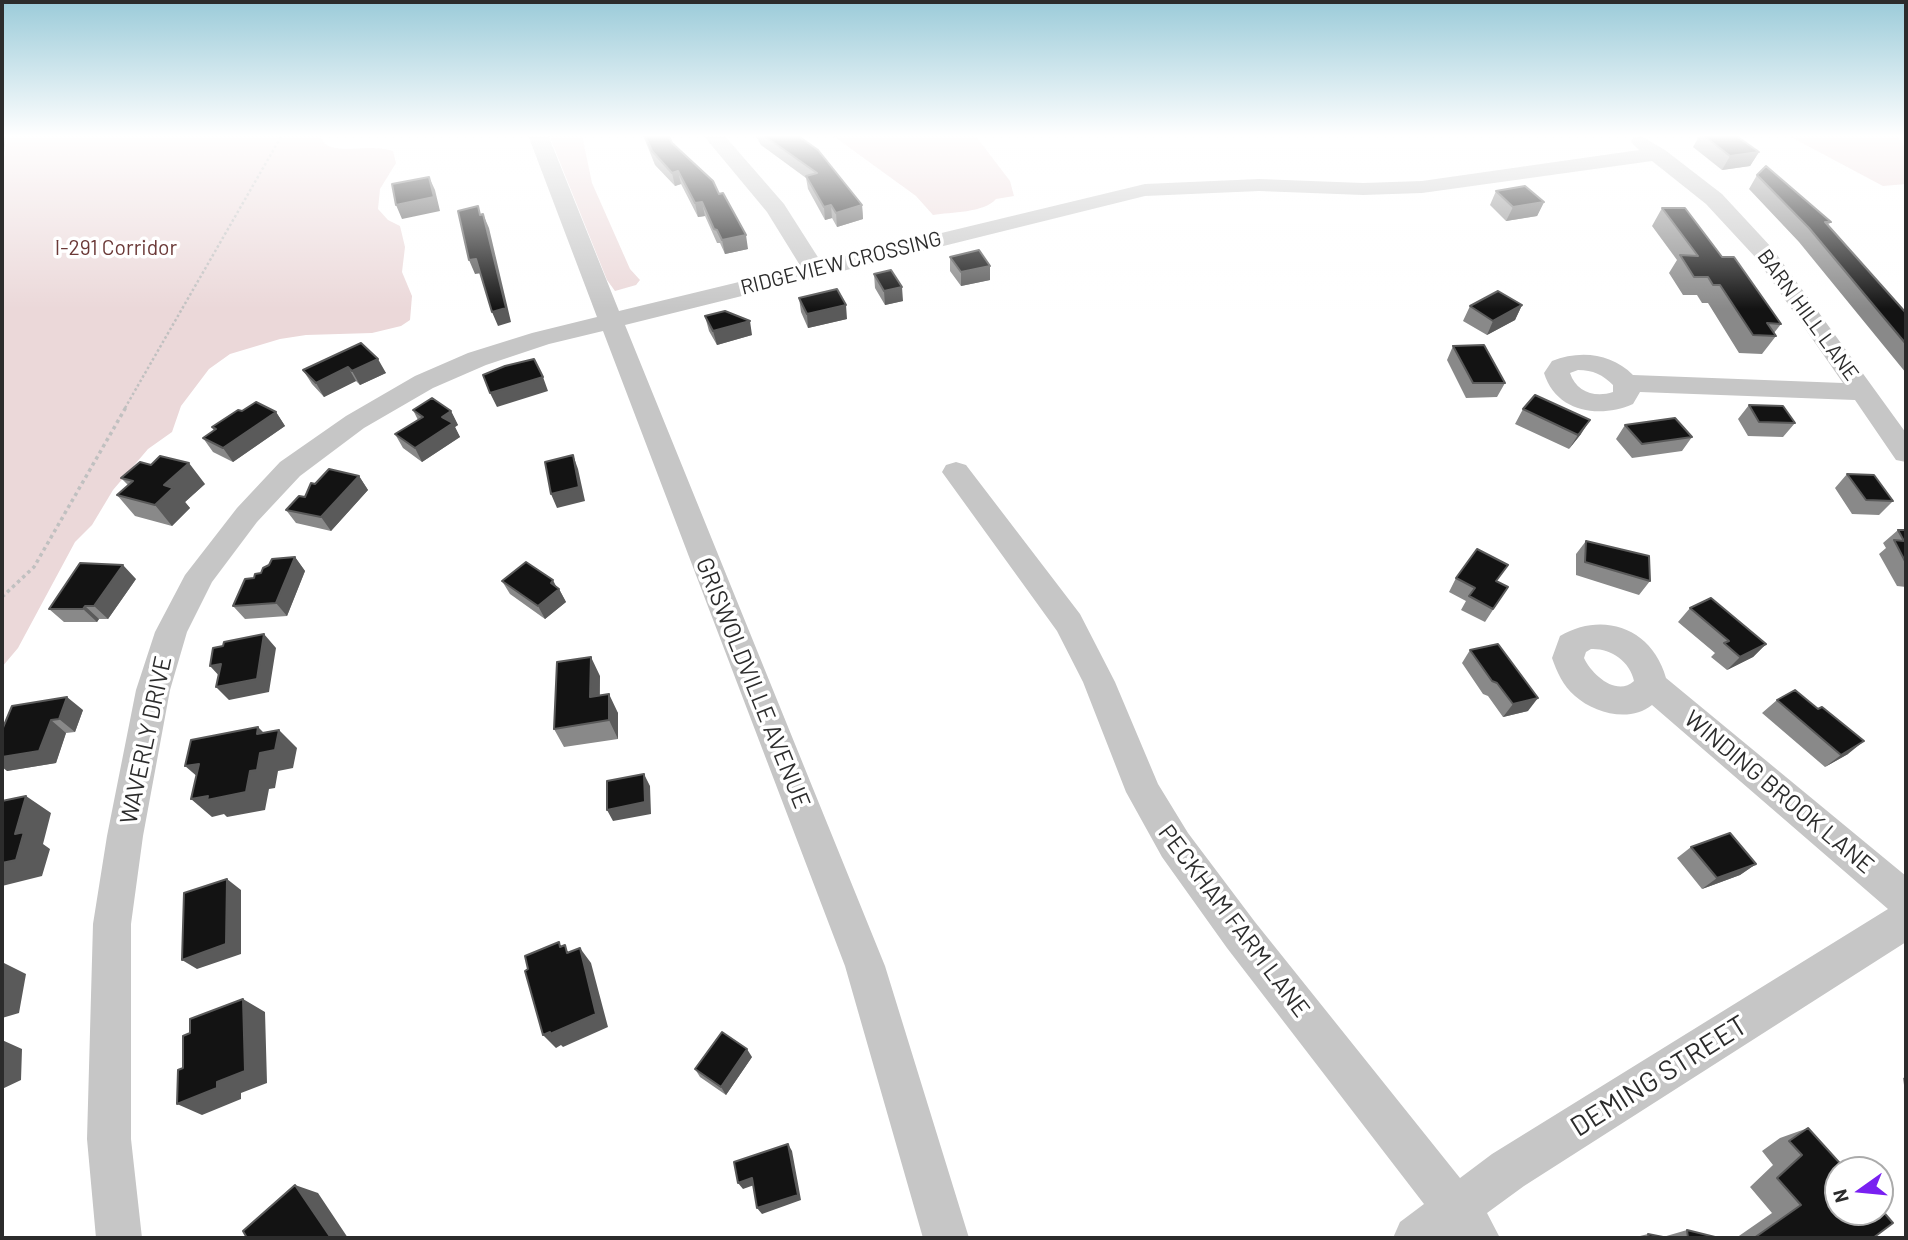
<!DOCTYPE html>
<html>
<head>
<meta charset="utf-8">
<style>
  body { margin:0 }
  #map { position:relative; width:1908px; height:1240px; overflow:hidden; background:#fff; font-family:Barlow,sans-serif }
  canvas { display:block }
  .frame { position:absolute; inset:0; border:4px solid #2c2c2c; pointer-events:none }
  .north { position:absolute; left:1824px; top:1156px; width:70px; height:70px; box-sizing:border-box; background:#fff; border:2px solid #ababab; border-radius:50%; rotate:255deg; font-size:19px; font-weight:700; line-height:28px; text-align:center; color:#2c2c2c }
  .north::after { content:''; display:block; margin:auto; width:24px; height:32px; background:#7920f1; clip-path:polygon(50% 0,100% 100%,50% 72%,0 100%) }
</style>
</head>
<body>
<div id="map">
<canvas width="1908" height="1240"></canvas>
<div class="frame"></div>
<div class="north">N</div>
</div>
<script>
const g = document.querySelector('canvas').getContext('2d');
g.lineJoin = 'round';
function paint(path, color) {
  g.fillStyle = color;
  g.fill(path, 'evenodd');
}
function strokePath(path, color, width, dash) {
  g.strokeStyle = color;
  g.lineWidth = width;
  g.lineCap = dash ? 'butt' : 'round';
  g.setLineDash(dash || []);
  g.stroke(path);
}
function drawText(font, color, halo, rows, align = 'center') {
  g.font = font + ' Barlow,sans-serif';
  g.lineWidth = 7;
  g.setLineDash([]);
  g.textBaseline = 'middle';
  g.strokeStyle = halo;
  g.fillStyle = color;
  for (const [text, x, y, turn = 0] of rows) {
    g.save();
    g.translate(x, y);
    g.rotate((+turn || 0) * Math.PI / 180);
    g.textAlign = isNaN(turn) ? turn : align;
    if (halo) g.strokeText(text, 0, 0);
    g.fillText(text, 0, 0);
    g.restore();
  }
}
paint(new Path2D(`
  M8 135H320C322 140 325 145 331 147 350 152 371 144 393 151L396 163 380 189 378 209 388 220 400 226 405 247 402 272 412 296 410 320 401 326 372 333 306 335 280 339 230 354 209 369 181 406 172 432 148 449 113 490 92 525 75 542 18 648 2 667V169Z
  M549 135H582L592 183 630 269 640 280 636 285 615 291 607 280Z
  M832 135H975L1010 181 1014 196 996 199C984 213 951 212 933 215L916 196Z
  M1787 135H1896L1906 148V184L1883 186Z`), '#ebd8d9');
strokePath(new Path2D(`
  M125 408 282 135`), '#c0c0c0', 2.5, [2.5, 2.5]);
strokePath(new Path2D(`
  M2 597 34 567 126 407`), '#c0c0c0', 3.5, [3.5, 3.5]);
paint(new Path2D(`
  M528 135H548L619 311 801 267 767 212 703 135H724L784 204 821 262 1145 184 1259 179 1363 183 1422 181 1639 150 1631 142 1634 138 1641 136 1665 150 1722 194 1772 248 1906 433V462L1896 460 1855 400 1640 392 1633 404C1599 419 1556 412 1544 373L1552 361C1580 350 1611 353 1633 375L1843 383 1756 258 1706 204 1652 161 1422 193 1363 195 1259 191 1145 196 625 325 885 966 969 1238H923L845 966 603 331 549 344 486 365 433 388 364 428 300 476 257 522 212 582 187 632 170 690 143 836 131 924V1139L142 1238H96L87 1139 93 924 107 836 136 690 155 632 185 575 237 508 280 462 346 416 415 376 468 353 532 333 597 317ZM1578 370C1593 370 1603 375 1613 385V392C1595 398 1576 392 1570 373Z
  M956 462 966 465 1080 614 1115 682 1158 784 1188 833 1255 922 1460 1178 1492 1154 1888 909 1652 705C1630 723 1594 713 1575 696 1563 686 1557 672 1552 658L1560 636C1603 611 1652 628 1666 678L1906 876V942L1524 1186 1487 1213 1500 1238H1393L1400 1222 1424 1204 1227 948 1162 857 1126 792 1083 682 1057 631 942 472 946 465ZM1591 649C1610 648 1630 661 1634 681 1617 697 1592 675 1584 658L1586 652Z`), '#c6c6c6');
paint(new Path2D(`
  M643 135H668L672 143 748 249 725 254 720 243H717L705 216 698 217 681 184 675 186 655 165Z
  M755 135H797L862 205 863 219 837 227 832 218 825 220 808 189 806 178 761 145Z
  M1700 135H1735L1759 152 1750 166 1722 170 1693 147Z
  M1757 175 1831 222 1828 225 1906 313V373L1799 242 1749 189Z
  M1496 191 1544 202 1537 216 1506 221 1490 205Z
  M1662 208 1722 257 1781 324 1774 333 1776 336 1762 354 1739 353 1708 303H1702L1697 295H1683L1669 273 1677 260 1652 226Z
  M950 257 990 266V280L961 286 950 271Z
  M874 274 903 301 885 305 875 288Z
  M799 298 847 319 808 328 801 312Z
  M1522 305 1515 320 1487 335 1463 321 1470 306Z
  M705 316 752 335 717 345 709 331Z
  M361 343 386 373 360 385 356 381 324 397 312 384 303 370Z
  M1453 346 1505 383 1497 397 1466 398 1447 360Z
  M1749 405 1795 423 1783 437 1748 436 1738 419Z
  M1523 409 1581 434 1569 449 1515 424Z
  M413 410 451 411 458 425 455 427 460 437 422 462 403 448 395 434 418 420Z
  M242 411 276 412 285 426 233 462 213 452 203 438 214 431 212 427Z
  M1625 425 1692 437 1682 451 1632 458 1616 439Z
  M1847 474 1893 501 1879 515 1852 514 1835 488Z
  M359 476 368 490 331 531 296 523 286 510 305 497 315 484Z
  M121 478 205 484 185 502 190 508 172 526 135 516 117 495 128 485Z
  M1898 530H1906V587L1897 586 1879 554 1886 548 1883 543Z
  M1586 541 1650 581 1639 595 1576 575V554Z
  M295 557 305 571 287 616 245 619 233 606 254 578 261 573Z
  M1456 578 1497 581 1508 587 1485 622 1461 610 1466 601 1449 592Z
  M136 579 108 619H99L97 622H64L49 609Z
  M502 581 556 587 559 589 566 602 545 619 510 594Z
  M1690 608 1766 644 1753 657 1727 670 1711 657 1715 653 1678 622Z
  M1470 650 1528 711 1503 717 1488 696 1483 694 1462 663Z
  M600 676V695L618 713V739L564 747 554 729Z
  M1777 700 1848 754 1825 767 1762 713Z
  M83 710 75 732 66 733 56 763 7 771 2 730Z
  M1691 847 1756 864 1740 875 1702 889 1677 858Z
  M752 1057 726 1095 700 1077 695 1069Z
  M1906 1077V1099L1903 1078Z
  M1808 1128 1873 1238H1736L1772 1213 1750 1187 1773 1165 1762 1151 1780 1138Z
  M1687 1230 1715 1238H1632L1648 1234 1663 1237Z`), '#898989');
paint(new Path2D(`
  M2 135H6L4 153 2 154Z
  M1759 152 1750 166 1722 170 1730 156Z
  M678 171 681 184 675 186 672 173Z
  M429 177 435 190 440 211 402 219 396 205Z
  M702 202 705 216 698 217 695 203Z
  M1544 202 1537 216 1506 221 1513 207Z
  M831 205 832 218 825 220 824 207Z
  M862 205 863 219 837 227 836 213Z
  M483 214 489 228 511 322 498 326 492 312Z
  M746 235 748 249 725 254 722 240Z
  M476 259 482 273 475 274 469 260Z
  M990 266V280L961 286V272Z
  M902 287 903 301 885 305 884 291Z
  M846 305 847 319 808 328 807 314Z
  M1522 305 1515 320 1487 335 1493 321Z
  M750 321 752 335 717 345 713 331Z
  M378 359 386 373 360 385 352 371Z
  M348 367 356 381 324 397 316 383Z
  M543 377 548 391 497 407 490 393Z
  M451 411 458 425 455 427 460 437 422 462 415 448 442 417Z
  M276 412 285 426 233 462 223 448Z
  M1590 420 1581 434 1569 449 1578 435Z
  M573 455 578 469 585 501 557 508 551 494Z
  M189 463 205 484 185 502 190 508 172 526 155 505 164 485Z
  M359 476 368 490 331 531 321 517Z
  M295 557 305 571 287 616 276 603Z
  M123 565 136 579 108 619 94 606Z
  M553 580 558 590 559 589 566 602 545 619 538 606 551 583Z
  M85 606 99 619 97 622 83 609Z
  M264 634 276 648 269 692 229 700 216 687Z
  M1766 644 1753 657 1727 670 1740 657Z
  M591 657 600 676 599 716 590 697Z
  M221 664 222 679 210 666Z
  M609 694 618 713V739L609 720Z
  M67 697 83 710 75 732 59 719Z
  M1538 698 1528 711 1503 717 1513 704Z
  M51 720 66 733 56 763 7 771 2 767V757Z
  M258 727 276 745 279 730 297 748 293 768 278 771 275 788 269 789 265 810 227 817 224 814 212 817 191 799 250 771Z
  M1864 741 1848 754 1825 767 1841 755Z
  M199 764 206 784 185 766Z
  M644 774 650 786 651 814 613 821 607 810Z
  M26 796 51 813 43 844 50 849 42 876 2 886V863L15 834Z
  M1756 864 1740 875 1702 889 1717 878Z
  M227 879 241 890V954L197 969 182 960Z
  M580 948 591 963 608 1027 563 1047 561 1045 556 1048 543 1035Z
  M2 962 26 974 19 1013 2 1018Z
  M243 999 265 1012 267 1083 241 1093V1099L202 1115 177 1104Z
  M2 1040 22 1049 21 1080 2 1089Z
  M747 1049 752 1057 726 1095 721 1087Z
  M788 1144 792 1151 801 1200 762 1214 757 1208Z
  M752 1178 757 1184 743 1189 738 1183Z
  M295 1185 318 1193 348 1238H331Z
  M2 1207H3L2 1238Z`), '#5a5a5a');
const building = new Path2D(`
  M645 135H668L672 143 713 181 719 194 723 193 746 235 722 240 717 230 714 229 702 202 695 203 678 171 672 173 652 151Z
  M763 135H797L818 150 862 205 836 213 831 205 824 207 806 176 817 173Z
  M1703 135H1735L1759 152 1730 156Z
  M1766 166 1831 222H1825L1906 313V344L1809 228 1757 175Z
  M429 177 434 197 396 205 392 184Z
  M1525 186 1544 202 1513 207 1496 191Z
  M478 206 480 215 483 214 506 308 492 312 476 259 469 260 458 211Z
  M1662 208H1685L1722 257H1734L1781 324 1767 323 1776 336 1753 335 1720 285H1713L1708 277H1694L1680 255 1698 256Z
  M979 250 990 266 961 272 950 257Z
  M891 270 902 287 884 291 874 274Z
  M837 289 846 305 807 314 799 298Z
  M1498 291 1522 305 1493 321 1470 306Z
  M725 311 750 321 713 331 705 316Z
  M361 343 378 359 352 371 348 367 316 383 303 370Z
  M1484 345 1505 383H1473L1453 346Z
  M534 359 543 377 490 393 483 375 505 366Z
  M1535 395 1590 420 1578 435 1523 409Z
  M432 398 451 411 442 417 453 423 415 448 395 434 423 417 413 410Z
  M256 402 276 412 223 448 203 438 216 429 212 427 238 410 242 411Z
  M1749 405 1783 406 1795 423 1759 422Z
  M1675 418 1692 437 1642 444 1625 425Z
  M573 455 579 487 551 494 545 462Z
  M160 456 189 463 164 485 173 488 155 505 117 495 133 481 121 478 140 462 151 465Z
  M329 469 359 476 321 517 286 510 299 496 305 497 311 483 315 484Z
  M1847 474 1874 475 1893 501 1866 500Z
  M1898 530H1906V563L1894 540 1904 541Z
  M1586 541 1649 556 1650 581 1585 562Z
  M1477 549 1508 565 1496 581 1508 587 1493 609 1469 596 1475 588 1456 578Z
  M295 557 276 603 233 606 245 579 254 578 255 574 261 573 263 568 269 565 272 559Z
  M526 562 553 580 551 583 559 589 538 606 502 581Z
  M80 563 123 565 94 606H85L83 609H49Z
  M1711 598 1766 644 1740 657 1724 643 1729 641 1690 608Z
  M264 634 257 679 216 687 221 664 210 666 213 648 223 646 224 642Z
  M1498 644 1538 698 1513 704 1497 683 1492 681 1470 650Z
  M591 657 590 697 609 694V720L554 729 557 662Z
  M1795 690 1818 709 1822 707 1864 741 1841 755 1777 700Z
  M67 697 59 719 51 720 39 751 2 757V730L12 706Z
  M258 727 257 734 279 730 275 750 260 753 257 770 250 771 246 792 207 800 208 796 191 799 199 764 185 766 191 740Z
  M644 774 645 802 607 810V781Z
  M26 796 15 834 24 832 16 860 2 863V801Z
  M1730 833 1756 864 1717 878 1691 847Z
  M227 879 226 944 182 960 184 893Z
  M559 942 560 947 565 945 567 953 580 948 596 1014 550 1034V1032L543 1035 525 971 528 969 525 956Z
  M243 999 245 1071 217 1082V1088L177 1104 178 1070 183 1068V1036L190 1033V1019Z
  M722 1032 747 1049 721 1087 695 1069Z
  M1808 1128 1846 1170H1838V1212H1880V1208L1893 1223 1873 1238H1754L1801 1205 1777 1178 1802 1155 1789 1141Z
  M788 1144 798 1195 757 1208 752 1178 738 1183 734 1162Z
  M295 1185 331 1238H247L243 1231Z
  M1687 1230 1715 1237V1238H1688Z
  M1648 1234 1668 1238H1649Z`);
paint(building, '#131313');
strokePath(building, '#5a5a5a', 2);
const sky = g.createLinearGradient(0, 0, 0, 309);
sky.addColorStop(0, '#9bcbd9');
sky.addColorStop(0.44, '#fff');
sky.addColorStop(1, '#ffffff00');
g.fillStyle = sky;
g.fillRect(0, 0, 1908, 309);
drawText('21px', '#6b3937', '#fff', [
  ["I-291 Corridor",116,248]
]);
drawText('21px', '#2c2c2c', '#fff', [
  ["RIDGEVIEW CROSSING",841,263,-14],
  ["BARN HILL LANE",1808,315,54]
]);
drawText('24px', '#2c2c2c', '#fff', [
  ["GRISWOLDVILLE AVENUE",753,683,68],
  ["WAVERLY DRIVE",146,740,-78],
  ["WINDING BROOK LANE",1779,792,40],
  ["PECKHAM FARM LANE",1234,921,53]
]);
drawText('28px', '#2c2c2c', '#fff', [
  ["DEMING STREET",1659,1076,-32]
]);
</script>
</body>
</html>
